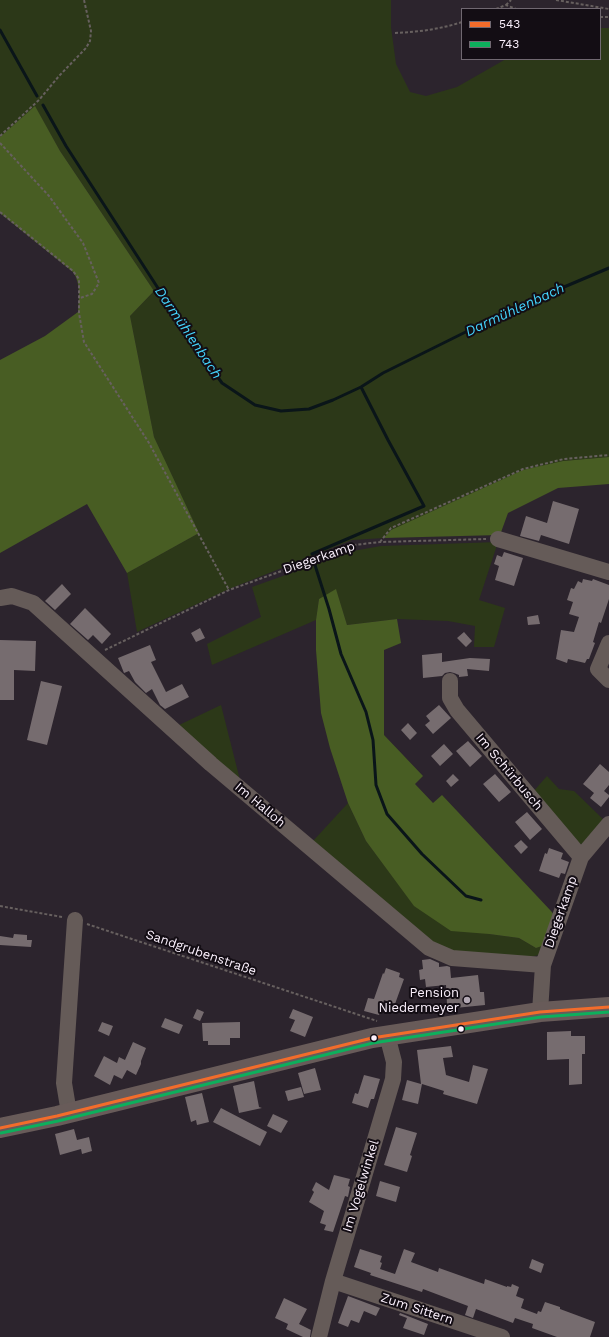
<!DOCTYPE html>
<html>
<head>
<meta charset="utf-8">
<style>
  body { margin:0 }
  #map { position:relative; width:609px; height:1337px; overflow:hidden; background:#2c242d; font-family:"Work Sans",sans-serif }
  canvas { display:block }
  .legend { position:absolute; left:461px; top:8px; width:140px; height:52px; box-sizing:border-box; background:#130d14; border:1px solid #706871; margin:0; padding:5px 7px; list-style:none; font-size:12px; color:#fbf1fd }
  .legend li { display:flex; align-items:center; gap:8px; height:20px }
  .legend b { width:20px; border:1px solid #706871 }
</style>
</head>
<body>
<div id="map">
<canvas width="609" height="1337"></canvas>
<ul class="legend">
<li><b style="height:5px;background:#f36c2b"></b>543</li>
<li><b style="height:5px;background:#0daf5c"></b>743</li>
</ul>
</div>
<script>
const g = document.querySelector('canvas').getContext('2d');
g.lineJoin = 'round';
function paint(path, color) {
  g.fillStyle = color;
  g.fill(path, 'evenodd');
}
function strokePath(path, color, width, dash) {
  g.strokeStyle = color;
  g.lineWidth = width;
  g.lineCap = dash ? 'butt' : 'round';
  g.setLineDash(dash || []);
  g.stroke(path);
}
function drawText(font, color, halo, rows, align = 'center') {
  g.font = font + ' "Work Sans",sans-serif';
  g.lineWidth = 4;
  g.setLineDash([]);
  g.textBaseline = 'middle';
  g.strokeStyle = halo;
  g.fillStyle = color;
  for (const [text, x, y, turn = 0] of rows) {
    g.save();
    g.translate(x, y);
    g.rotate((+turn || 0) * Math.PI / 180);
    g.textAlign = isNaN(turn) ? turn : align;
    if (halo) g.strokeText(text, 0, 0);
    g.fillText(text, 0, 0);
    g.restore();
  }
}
paint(new Path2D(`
  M0 0H391V27L396 64 410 92 426 96 457 87 506 59H600V28H609V457L563 461 391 530 384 538 352 540 229 589 137 632 127 573 199 533 154 437 130 316 154 291 60 151 35 107 0 137Z
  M498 542 479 600 505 608 494 647H474L475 626 448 621 397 619 347 625 336 590 319 599 316 620 212 665 207 644 261 617 252 587 353 551 381 546Z
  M221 705 240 780 177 726Z
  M547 776 559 789 574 791 606 822 587 843 581 844 577 843 532 793Z
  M348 803 366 841 415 906 489 934 519 938 536 948 545 945 543 954 526 958 454 953 431 941 313 841Z`), '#2c3818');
paint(new Path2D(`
  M35 106 60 151 154 291 130 316 154 437 199 533 127 573 87 504 0 553V360L45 336 78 312C79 298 81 283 73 272L0 213V137Z
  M609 457V484L558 488 508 513 500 535 384 538 391 530 523 470 563 461Z
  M336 589 347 625 397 619 401 643 384 650V735L423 776 415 784 433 803 442 795 551 911 555 916 545 945 536 948 519 938 489 934 451 931 414 906 366 841 348 803 330 748 321 713 316 650V620L319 599Z`), '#485d23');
strokePath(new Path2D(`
  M0 30 37 96
  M43 105 66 146 198 350 222 383 255 405 281 411 309 409 333 400 361 387 383 373 512 309 609 268
  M312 554 424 506 388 440 361 387
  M314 562 329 609 341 654 366 712 373 740 376 785 387 814 422 854 466 896 481 900`), '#0a1519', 3);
paint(new Path2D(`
  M553 501 579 509 569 544 541 535 539 541 520 536 526 516 547 523Z
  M504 552 523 558 514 586 495 580 499 566 494 564 497 555 502 557Z
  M583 579 592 581 593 579 609 585V599L601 623 599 622 593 642 595 643 589 659H587L585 663 568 659 567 663 556 659 561 630 574 632 579 617 569 614 573 602 567 600 571 588 574 589 578 581 582 583Z
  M62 584 71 594 55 610 45 601Z
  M85 608 111 634 102 644 93 635 88 640 70 624Z
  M538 615 540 624 528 625 527 617Z
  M200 628 205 638 196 642 191 633Z
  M464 632 472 641 466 647 457 638Z
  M0 640 36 641 35 671 14 670V700H0Z
  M150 645 156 660 151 662 166 692 182 684 189 697 165 709 160 705 152 689 146 693 135 682 129 671 124 673 118 658Z
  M442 653V662L470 658 490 659 489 671 467 669 468 676 459 677V675L454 673 450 672 445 673 442 676 423 678 422 655Z
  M41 681 62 686 47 745 27 740Z
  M439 705 451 718 433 734 425 725 430 721 426 716Z
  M408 723 417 733 410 740 401 730Z
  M468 741 482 756 470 767 456 751Z
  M444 744 453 754 440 766 431 756Z
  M600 764 609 772V785L604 791 609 795V797L601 807 590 798 594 793 583 784Z
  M453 774 459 780 451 787 446 781Z
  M495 774 511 792 499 802 483 784Z
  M527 812 542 829 530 840 515 822Z
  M521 840 528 847 521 854 514 846Z
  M549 848 563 853 561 859 569 862 565 874 561 873 559 878 539 871 545 853 547 854Z
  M14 934 27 935V940H32L31 947 0 945V936L13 938Z
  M430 959 439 963V967L447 966 450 967 451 978 478 975 480 992H484L485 1005 455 1008V1003L447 1004 446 985 426 987 425 979 420 980 419 970 423 969 422 960Z
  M386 968 400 973 399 977 404 979 395 1004 384 1000 379 1015 364 1011 368 998 374 999 383 973 384 974Z
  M197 1009 204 1012 200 1021 193 1018Z
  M293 1009 313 1017 305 1037 290 1031 295 1020 289 1018Z
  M165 1018 183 1025 179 1034 161 1027Z
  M102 1022 113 1026 109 1036 98 1031Z
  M240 1022V1038H230V1045H208V1041H203L202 1023Z
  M571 1031V1036H585V1054H582V1084L569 1085V1059L547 1060V1032Z
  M133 1042 146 1048 141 1061V1064L136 1075 127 1070 122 1079 114 1075 110 1085 94 1076 104 1056 117 1063 119 1057 125 1060Z
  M451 1046 453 1057 443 1058 446 1075 469 1082 473 1065 488 1069 477 1104 443 1094 444 1091 422 1084 418 1104 402 1100 407 1080 421 1084 417 1050Z
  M315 1068 321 1090 304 1094 298 1073Z
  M364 1075 380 1079 374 1099H371L368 1108 352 1103 355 1093 358 1094Z
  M254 1081 259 1107 262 1108 239 1113 233 1086Z
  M301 1087 304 1097 288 1101 285 1091Z
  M202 1093 209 1122 197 1125 196 1120 191 1122 185 1097Z
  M221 1108 267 1132 260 1146 213 1122Z
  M273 1114 288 1121 281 1133 267 1126Z
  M396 1127 417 1133 410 1155 412 1156 407 1172 384 1165Z
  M74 1129 77 1140 89 1137 92 1151 82 1154 81 1149 60 1155 55 1134Z
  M334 1175 350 1179 348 1186 350 1187 348 1197 345 1196 333 1232 324 1230 326 1225 320 1223 324 1211 309 1202 314 1192 312 1190 316 1182 329 1190Z
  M380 1181 400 1187 396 1202 376 1196Z
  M360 1249 382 1256 380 1262 382 1263 380 1269 395 1274 404 1249 415 1253 411 1262 438 1272 439 1268 484 1284 485 1279 507 1287V1286L511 1287 512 1284 519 1287 516 1296 524 1299 521 1308 537 1314 538 1311 541 1312 545 1302 560 1307V1309L595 1322 590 1337H557L532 1328 533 1324 515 1318 513 1323 476 1309 473 1318 465 1315 468 1306 423 1289 422 1292 370 1275 371 1273 354 1267Z
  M532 1259 544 1264 541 1273 529 1268Z
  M348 1296 380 1308 376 1316 364 1311 359 1323 351 1320 348 1327 338 1323Z
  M284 1298 307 1309 299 1324 311 1330 310 1337H303L286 1329 288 1324 275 1318Z
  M400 1313 428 1324 424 1335 403 1328 407 1318 399 1315Z`), '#766c6f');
strokePath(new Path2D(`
  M556 0 609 9
  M506 5 511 0
  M496 9 506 5 516 9
  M600 17H609
  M395 33C418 32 441 29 462 22
  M0 136 39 100 59 76 86 48 90 41 91 31 84 0
  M0 143 49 196 83 243 99 283 92 294 80 298
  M0 212 73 271 79 279V313L84 342 149 443 229 590
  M380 542 391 528 523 469 564 459 609 455
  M105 650 229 590 354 545 380 542 486 539
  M0 906 62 917
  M87 924 377 1021`), '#67605f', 2, [3, 2]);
strokePath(new Path2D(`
  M498 539 609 572
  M0 598 12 596 33 603 211 764 429 948 452 958 543 965
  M609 643 598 669 609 680
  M450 681V698L457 710 581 857
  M540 1012 543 965 581 857 609 824
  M69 1113 64 1083 75 920
  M333 1281 502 1337
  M319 1337 333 1281 393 1079 394 1062 387 1035`), '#655b58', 16);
strokePath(new Path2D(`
  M0 1128 57 1116 372 1038 540 1012 609 1007`), '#685b59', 20);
strokePath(new Path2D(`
  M0 1128 57 1116 372 1038 540 1012 609 1007`), '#f36c2b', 3);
strokePath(new Path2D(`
  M1 1133 58 1121 373 1043 541 1017 609 1012`), '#0daf5c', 3);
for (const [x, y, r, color] of [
  [467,1000,4,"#b3a9b4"],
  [461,1029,3.5,"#fbf1fd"],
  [374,1038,3.5,"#fbf1fd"]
]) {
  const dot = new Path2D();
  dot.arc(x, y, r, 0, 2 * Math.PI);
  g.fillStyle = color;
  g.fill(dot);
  strokePath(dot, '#130d14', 1.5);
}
drawText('13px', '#fbf1fd', '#130d14', [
  ["Diegerkamp",319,558,-19],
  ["Im Schürbusch",509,772,50],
  ["Im Halloh",260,805,40],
  ["Diegerkamp",561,912,-71],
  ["Sandgrubenstraße",201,953,19],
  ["Im Vogelwinkel",361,1186,-73],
  ["Zum Sittern",417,1309,18]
]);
drawText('13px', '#fbf1fd', '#130d14', [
  ["Pension",459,993],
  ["Niedermeyer",459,1008]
], 'right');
drawText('italic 14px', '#44d3fb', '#130d14', [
  ["Darmühlenbach",515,310,-25],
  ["Darmühlenbach",188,333,56]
]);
</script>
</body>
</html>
